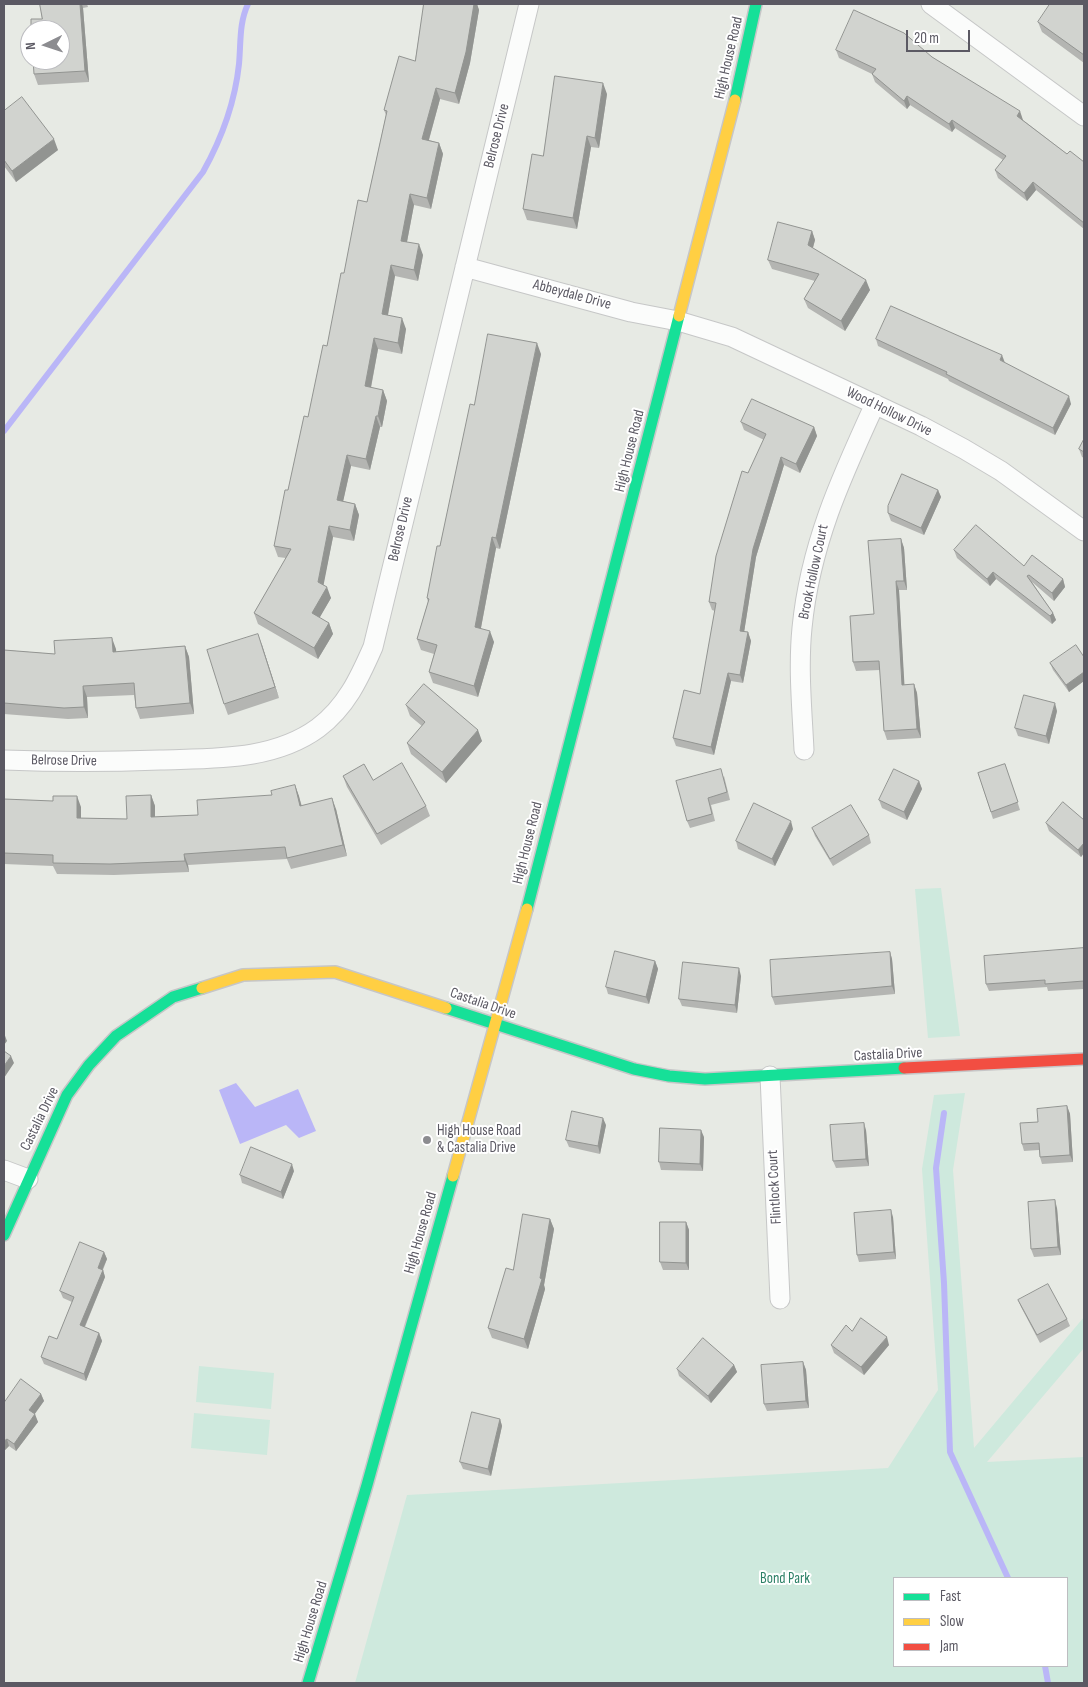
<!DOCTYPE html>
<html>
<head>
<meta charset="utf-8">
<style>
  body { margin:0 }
  #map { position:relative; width:1088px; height:1687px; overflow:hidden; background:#e7eae4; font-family:"Sofia Sans Condensed",sans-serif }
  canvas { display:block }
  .frame { position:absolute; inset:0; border:5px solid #5b5963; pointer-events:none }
  .legend { position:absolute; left:893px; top:1577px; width:175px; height:90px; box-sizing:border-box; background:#fff; border:1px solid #bdbdc1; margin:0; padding:6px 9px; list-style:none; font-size:15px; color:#5b5963 }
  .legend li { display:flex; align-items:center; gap:10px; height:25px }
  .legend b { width:25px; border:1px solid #bdbdc1 }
  .north { position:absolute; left:20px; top:20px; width:50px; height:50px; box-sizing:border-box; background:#fff; border:1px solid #bdbdc1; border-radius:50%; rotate:266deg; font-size:14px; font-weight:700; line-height:20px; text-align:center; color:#5b5963 }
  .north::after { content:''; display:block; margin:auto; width:18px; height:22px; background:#8c8c90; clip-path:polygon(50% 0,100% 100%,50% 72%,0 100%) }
  .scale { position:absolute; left:906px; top:30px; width:64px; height:22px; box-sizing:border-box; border:2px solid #5b5963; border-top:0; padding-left:6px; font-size:15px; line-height:18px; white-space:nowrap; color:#5b5963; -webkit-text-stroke:4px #fff; paint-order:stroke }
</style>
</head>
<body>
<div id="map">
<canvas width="1088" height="1687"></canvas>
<div class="frame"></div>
<ul class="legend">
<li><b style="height:6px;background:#16e098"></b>Fast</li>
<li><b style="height:6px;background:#ffcf43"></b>Slow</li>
<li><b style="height:6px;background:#f24e42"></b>Jam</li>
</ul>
<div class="north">N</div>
<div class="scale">20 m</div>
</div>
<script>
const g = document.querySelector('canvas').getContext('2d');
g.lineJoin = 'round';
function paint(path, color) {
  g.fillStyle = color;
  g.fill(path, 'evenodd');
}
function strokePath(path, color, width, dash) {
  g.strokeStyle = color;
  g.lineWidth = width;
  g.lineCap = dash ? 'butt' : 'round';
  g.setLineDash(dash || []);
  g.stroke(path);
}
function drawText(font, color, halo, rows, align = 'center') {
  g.font = font + ' "Sofia Sans Condensed",sans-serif';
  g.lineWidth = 4;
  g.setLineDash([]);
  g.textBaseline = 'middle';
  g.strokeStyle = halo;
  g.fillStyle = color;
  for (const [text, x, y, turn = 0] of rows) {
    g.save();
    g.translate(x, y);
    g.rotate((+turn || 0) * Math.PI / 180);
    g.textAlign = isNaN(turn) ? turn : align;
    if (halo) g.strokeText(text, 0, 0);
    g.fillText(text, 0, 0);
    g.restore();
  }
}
paint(new Path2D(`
  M941 888 960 1036 928 1038 915 889Z
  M965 1093 953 1170 974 1448 1084 1317V1348L987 1462 1084 1457V1683H355L407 1495 888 1468 938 1390 922 1169 934 1095ZM1067 1578V1666H894V1578Z
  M199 1366 274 1373 271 1409 196 1402Z
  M194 1413 270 1420 267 1455 191 1448Z`), '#cee9dd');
paint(new Path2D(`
  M236 1083 255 1107 298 1089 316 1131 299 1138 286 1125 240 1144 219 1090Z`), '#bab6f7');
strokePath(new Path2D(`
  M4 431 203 172C222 138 235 102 239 64 241 42 239 23 248 4
  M944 1113 936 1168 944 1283 950 1452 1008 1578
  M1045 1666 1048 1683`), '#bab6f7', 6);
const street = new Path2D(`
  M931 4 1084 116
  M465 267 631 312 678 321 732 337 921 426 964 449 1001 471 1084 531
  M804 750C802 709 798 668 802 628 810 545 841 478 875 404
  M4 760C56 762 108 762 160 760 213 758 273 761 318 728 346 707 359 679 373 647L529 4
  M770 1076 780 1299
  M4 1170 28 1179`);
const fast = new Path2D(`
  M735 100 756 4
  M527 909 679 316
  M446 1008 634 1069 669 1076 705 1079 904 1068
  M4 1235 67 1095 89 1065 116 1036 173 997 202 988
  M308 1683 367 1485 453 1176`);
const slow = new Path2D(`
  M679 316 735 100
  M202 988 243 975 335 972 446 1008
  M453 1176 527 909`);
const jam = new Path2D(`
  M904 1068 1084 1059`);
strokePath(street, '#c6c7c7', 21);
strokePath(fast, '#c6c6c7', 14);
strokePath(slow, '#c6c6c7', 14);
strokePath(jam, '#c6c6c7', 14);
strokePath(street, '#fbfcfb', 19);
strokePath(fast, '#16e098', 11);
strokePath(slow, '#ffcf43', 11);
strokePath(jam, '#f24e42', 11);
paint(new Path2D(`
  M40 4H87L88 7 83 8 89 82 38 85 34 74 42 19Z
  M424 4H477L479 10 470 63 459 104 440 99 429 140 439 143 443 154 431 209 414 205 407 242 423 255 418 281 395 276 388 315 406 329 402 354 378 349 371 388 383 390 387 401 382 427H380L370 470 351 466 343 501 355 504 359 515 354 541 333 537 323 585 331 598 319 618 329 623 333 634 318 659 258 624 254 613 286 558 278 557 274 546 288 490 327 346 344 273 367 202 386 115 384 110 415 61Z
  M1084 4V63L1042 32 1038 22Z
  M836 50 932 57 1023 120 1067 154 1084 162V229L1036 190 1027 201 998 178 995 170 1003 160 955 128 952 132 910 105 907 109 875 82 872 74 839 58Z
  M607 94 599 148 591 147 577 229 527 220 523 209 543 156Z
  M4 111 58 150 16 182 4 166Z
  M812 231 815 240 813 248 870 290 845 331 808 308 804 299 815 281 772 269 768 260Z
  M876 339 1005 363 1071 404 1055 435 949 381 948 379 878 346Z
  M541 354 500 549 496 548 481 628 494 642 478 697 433 683 429 672 434 654 421 650 417 639 428 602 427 598 474 405Z
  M741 422 814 427 817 436 800 473 784 465 756 557 744 632H748L751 641 743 683 731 681 714 755 676 746 673 738 700 694 715 611 712 610 709 602 748 473 764 440 744 430Z
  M1084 439V458L1082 457 1079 449Z
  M938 490 941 497 924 535 891 521 888 513Z
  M901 539 904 548 907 590H899L904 685 914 684 917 693 921 738 887 740 884 731 880 670 856 671 853 662 874 614Z
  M954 550 1024 566 1063 579 1065 587 1054 601 1032 582 1053 613 1056 620 1052 624 996 579 990 586 957 558Z
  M262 645 279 698 228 715 224 704Z
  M185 646 189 657 194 714 140 719 136 708 134 695 87 697 88 718 68 719 4 714V650L55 654 116 649V652Z
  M1084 657V681L1069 692 1053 670 1050 663Z
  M406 705 482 741 446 783 411 754 407 743 422 726 410 716Z
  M1057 711 1049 744 1018 736 1015 728Z
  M1005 764 1020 810 993 819 978 773Z
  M343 776 373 780 426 806 430 816 381 845 347 787Z
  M724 776 730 800 711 805 715 821 690 828 687 821Z
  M919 781 922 789 907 820 882 808 879 800Z
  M295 785 302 806 336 809 347 856 291 869 287 859 188 865 189 872 114 875 57 874 53 866 4 864V799L81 807V818L127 819 151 795 155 806V817L198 815 272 795Z
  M1084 820V853L1081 857 1049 831 1046 823Z
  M812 828 869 835 871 843 833 866 815 836Z
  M793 829 775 866 738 849 736 841Z
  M1084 948V989L1048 991 1047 987 989 991 986 984Z
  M890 952 892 959 895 994 775 1005 772 997Z
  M655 961 658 969 649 1004 608 994 606 987Z
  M741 976 737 1013 682 1006 679 999Z
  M1067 1106 1070 1114 1073 1162 1042 1164 1040 1157 1039 1150 1024 1151 1022 1144 1038 1122Z
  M606 1125 600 1154 569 1147 566 1140Z
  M866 1130 869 1166 836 1168 833 1161Z
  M704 1137 703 1171 661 1170 659 1162Z
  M294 1171 283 1199 242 1183 240 1175Z
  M1057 1208 1061 1255 1034 1257 1031 1249Z
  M893 1217 896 1259 859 1262 857 1255Z
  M550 1219 554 1229 544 1285 545 1289 528 1349 492 1338 488 1328 513 1270Z
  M686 1222 689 1230V1270H663L660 1262Z
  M104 1252 107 1259 103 1270 105 1277 85 1327 99 1333 102 1341 86 1381 44 1364 41 1357 57 1339 72 1302 63 1298 60 1291Z
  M1018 1300 1067 1319 1070 1326 1040 1343 1021 1307Z
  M852 1331 889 1345 864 1375 834 1353 831 1345Z
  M803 1362 806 1370 809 1408 767 1411 764 1404Z
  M734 1365 737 1372 711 1403 679 1376 677 1369Z
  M41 1394 44 1401 34 1414 38 1422 16 1451 9 1446 4 1451V1403Z
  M500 1419 502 1426 491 1476 463 1469 460 1462Z`), '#b4b5b2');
paint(new Path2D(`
  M80 4H82L83 8 89 82 85 71Z
  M474 4H477L479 10 470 63 459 104 455 93Z
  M603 83 607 94 599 148 595 138Z
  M436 88 440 99 426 150 422 139Z
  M907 96 910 105 907 109 904 101Z
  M1020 111 1023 120 1020 124 1017 116Z
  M952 120 955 128 952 132 949 124Z
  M587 136 591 147 577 229 573 218Z
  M54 139 58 150 16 182 12 171Z
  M439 143 443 154 431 209 427 198Z
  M1033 182 1036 190 1027 201 1024 193Z
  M410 194 414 205 405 252 401 241Z
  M812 231 815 240 811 254 808 245Z
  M419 244 423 255 418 281 414 270Z
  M391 265 395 276 386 325 382 314Z
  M866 280 870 290 845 331 841 321Z
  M402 318 406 329 402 354 398 343Z
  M374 338 378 349 369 397 365 386Z
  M537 343 541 354 500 549 496 538Z
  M1002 355 1005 363 1000 360Z
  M383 390 387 401 382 427 378 416Z
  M1069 396 1071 404 1055 435 1053 428Z
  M376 416 380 427 370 470 366 459Z
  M814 427 817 436 800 473 796 464Z
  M347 455 351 466 341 511 337 500Z
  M781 457 784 465 756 557 743 639 740 631 753 549Z
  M938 490 941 497 924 535 921 528Z
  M355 504 359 515 354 541 350 530Z
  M329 526 333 537 322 593 318 582Z
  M492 537 496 548 479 638 475 627Z
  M901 539 904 548 907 590 904 581Z
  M993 572 996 579 990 586 987 579Z
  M1063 579 1065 587 1054 601 1052 593Z
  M896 581 899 590 905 694 902 685Z
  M327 587 331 598 316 624 312 613Z
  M1053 613 1056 620 1052 624 1050 616Z
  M329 623 333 634 318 659 314 648Z
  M490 631 494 642 478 697 474 686Z
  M748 632 751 641 743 683 740 675Z
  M258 634 262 645 279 698 275 687Z
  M112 638 116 649 117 663 113 652Z
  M185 646 189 657 194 714 190 703Z
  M1084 672V681L1069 692 1066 685Z
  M728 673 731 681 714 755 711 747Z
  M914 684 917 693 921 738 917 729Z
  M83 686 87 697 88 718 84 707Z
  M1055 703 1057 711 1049 744 1046 736Z
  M478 730 482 741 446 783 442 772Z
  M919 781 922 789 907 820 904 812Z
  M295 785 299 796 304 817 300 806Z
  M151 795 155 806V828L151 817Z
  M77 796 81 807V829L77 818Z
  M332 798 336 809 347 856 343 845Z
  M791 821 793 829 775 866 772 859Z
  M1084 843V853L1081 857 1078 850Z
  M184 854 188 865 189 872 185 861Z
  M890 952 892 959 895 994 892 986Z
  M655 961 658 969 649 1004 646 997Z
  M739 968 741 976 737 1013 735 1005Z
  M4 1033 7 1041 4 1045Z
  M11 1056 14 1063 4 1078V1066Z
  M1067 1106 1070 1114 1073 1162 1070 1155Z
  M603 1118 606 1125 600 1154 598 1146Z
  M864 1123 866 1130 869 1166 866 1159Z
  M701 1130 704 1137 703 1171 700 1164Z
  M292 1164 294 1171 283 1199 281 1192Z
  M1055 1200 1057 1208 1061 1255 1058 1247Z
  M891 1210 893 1217 896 1259 894 1252Z
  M550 1219 554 1229 544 1285 545 1289 528 1349 524 1339 540 1278Z
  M686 1222 689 1230V1270L686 1263Z
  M104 1252 107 1259 100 1275 98 1268Z
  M103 1270 105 1277 82 1333 80 1325Z
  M99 1333 102 1341 86 1381 84 1374Z
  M887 1337 889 1345 864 1375 861 1367Z
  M803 1362 806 1370 809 1408 806 1401Z
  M734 1365 737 1372 711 1403 708 1396Z
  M41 1394 44 1401 32 1418 29 1410Z
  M35 1414 38 1422 16 1451 14 1444Z
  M500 1419 502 1426 491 1476 488 1469Z
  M7 1439 9 1446 4 1451V1441Z`), '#929491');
const building = new Path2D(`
  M40 4H80L85 71 34 74 33 60H60V30H31V19H42Z
  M424 4H474L466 52 455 93 436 88 422 139 439 143 427 198 410 194 401 241 419 244 414 270 391 265 382 314 402 318 398 343 374 338 365 386 383 390 378 416H376L366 459 347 455 337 500 355 504 350 530 329 526 318 582 327 587 312 613 329 623 314 648 254 613 291 549 274 546 285 490H288L304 416 308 417 323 345 327 346 341 273H344L358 200 367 202 387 111 384 110 399 56 415 61Z
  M1050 4H1084V55L1038 22Z
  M854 10 904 33 932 57 1020 111 1017 116 1067 154 1070 151 1084 162V223L1033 182 1024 193 995 170 1006 156 952 120 949 124 907 96 904 101 872 74 876 69 836 50Z
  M555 76 603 83 595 138 587 136 573 218 523 209 532 154 543 156Z
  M22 97 54 139 12 171 4 160V111Z
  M778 222 812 231 808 245 866 280 841 321 804 299 819 274 768 260Z
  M891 306 1002 355 1000 360 1069 396 1053 428 946 374 947 372 876 339Z
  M488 334 537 343 496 538 492 537 475 627 490 631 474 686 429 672 437 645 417 639 429 599 427 598 437 546H440L470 404 474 405Z
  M752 399 814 427 796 464 781 457 753 549 740 631 748 632 740 675 728 673 711 747 673 738 684 690 700 694 716 603 709 602 716 556 742 471 748 473 766 434 741 422Z
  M1084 439V452L1079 449Z
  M902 474 938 490 921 528 888 513V506Z
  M976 525 1024 566 1032 555 1063 579 1052 593 1029 575 1027 576 1053 613 1050 616 993 572 987 579 954 550Z
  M901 539 904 581H896L902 685 914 684 917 729 884 731 879 661 853 662 850 616 874 614 868 541Z
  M258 634 275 687 224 704 207 650Z
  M112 638 113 652 185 646 190 703 136 708 134 683 83 686 84 707 64 708 4 703V650L55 654 54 641Z
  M1076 645 1084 657V672L1066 685 1050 663Z
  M424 684 478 730 442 772 407 743 425 722 406 705Z
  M1024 695 1055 703 1046 736 1015 728Z
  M402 763 426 806 377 834 343 776 364 764 373 780Z
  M1005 764 1018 802 991 812 978 773Z
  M721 769 727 792 708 798 712 814 687 821 676 781Z
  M894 769 919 781 904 812 879 800Z
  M295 785 300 806 332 798 343 845 287 858 285 847 184 854 185 861 110 864 53 863V855L4 853V799L53 801V796H77V818L127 819 126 796 151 795V817L198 815 197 800 272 795 271 791Z
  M1063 802 1084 820V843L1078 850 1046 823Z
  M754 803 791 821 772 859 736 841Z
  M851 805 869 835 830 859 812 828Z
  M1084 948V981L1045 984V980L986 984 984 956Z
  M615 951 655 961 646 997 606 987Z
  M890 952 892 986 772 997 770 960Z
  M683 962 739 968 735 1005 679 999Z
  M4 1051 11 1056 4 1066Z
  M1067 1106 1070 1155 1040 1157 1039 1143 1022 1144 1020 1123 1038 1122 1037 1109Z
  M572 1111 603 1118 598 1146 566 1140Z
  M864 1123 866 1159 833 1161 830 1125Z
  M660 1128 701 1130 700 1164 659 1162Z
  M251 1147 292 1164 281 1192 240 1175Z
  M1055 1200 1058 1247 1031 1249 1028 1202Z
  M891 1210 894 1252 857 1255 854 1213Z
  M523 1214 550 1219 540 1278 542 1279 524 1339 488 1328 506 1268 513 1270Z
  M660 1222H686V1263L660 1262Z
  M80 1242 104 1252 98 1268 103 1270 80 1325 99 1333 84 1374 41 1357 49 1336 57 1339 74 1297 60 1291Z
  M1048 1284 1067 1319 1037 1335 1018 1300Z
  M861 1318 887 1337 861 1367 831 1345 846 1325 852 1331Z
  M703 1338 734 1365 708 1396 677 1369Z
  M803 1362 806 1401 764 1404 761 1365Z
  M21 1379 41 1394 29 1410 35 1414 14 1444 7 1439 4 1441V1403Z
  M472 1412 500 1419 488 1469 460 1462Z`);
paint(building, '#d1d3cf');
strokePath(building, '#929491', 1);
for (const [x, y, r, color] of [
  [427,1140,5,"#8c8c90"]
]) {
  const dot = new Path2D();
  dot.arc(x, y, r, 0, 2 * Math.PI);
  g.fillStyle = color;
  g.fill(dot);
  strokePath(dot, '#fff', 2);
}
drawText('15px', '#5b5963', '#fff', [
  ["High House Road",729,58,-77],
  ["Belrose Drive",497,136,-76],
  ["Abbeydale Drive",572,295,15],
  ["Wood Hollow Drive",889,412,26],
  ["High House Road",630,451,-76],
  ["Belrose Drive",401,529,-77],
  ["Brook Hollow Court",814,572,-78],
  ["Belrose Drive",64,761,1],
  ["High House Road",528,843,-76],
  ["Castalia Drive",483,1004,19],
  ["Castalia Drive",888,1055,-3],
  ["Castalia Drive",40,1119,-64],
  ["Flintlock Court",775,1187,-93],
  ["High House Road",421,1233,-74],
  ["High House Road",311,1622,-73]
]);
drawText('15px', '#5b5963', '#fff', [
  ["High House Road",437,1131],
  ["& Castalia Drive",437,1148]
], 'left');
drawText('15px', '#2c8066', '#fff', [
  ["Bond Park",785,1579]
]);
</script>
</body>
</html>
